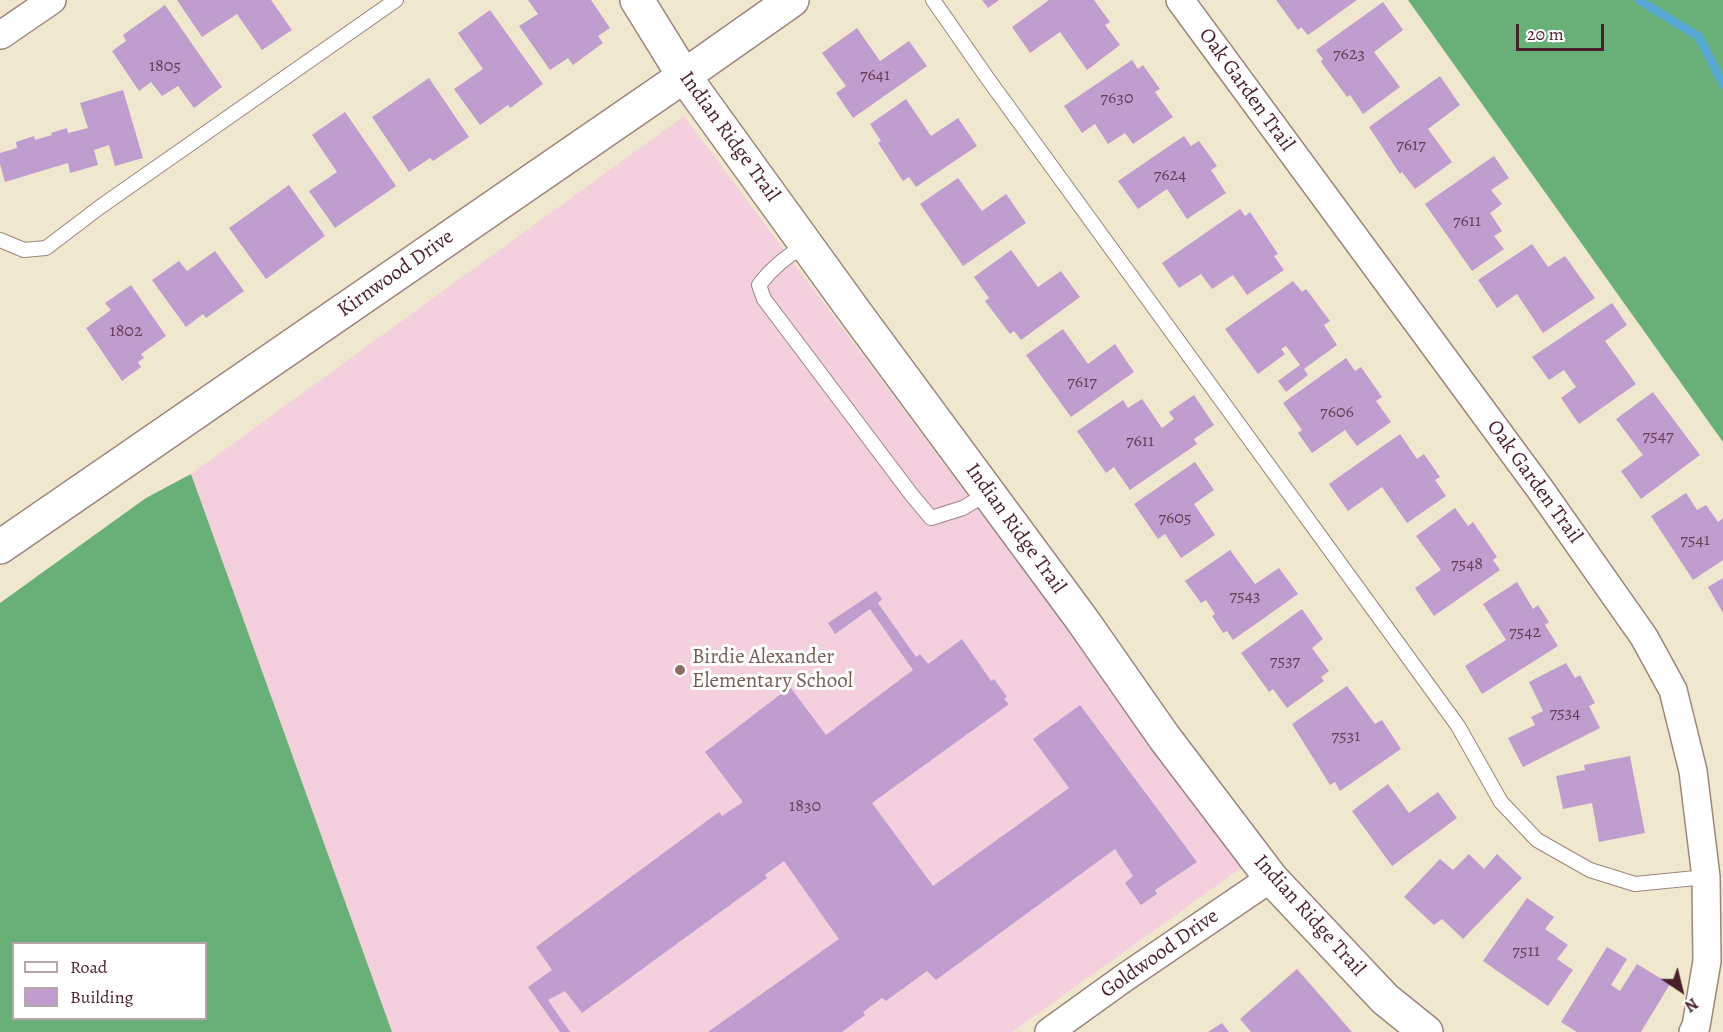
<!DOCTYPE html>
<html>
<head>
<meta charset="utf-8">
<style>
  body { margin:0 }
  #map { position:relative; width:1723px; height:1032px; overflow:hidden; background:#f0e8ce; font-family:Alegreya,serif }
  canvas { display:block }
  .legend { position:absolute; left:12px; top:942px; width:195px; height:78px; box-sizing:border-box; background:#fff; border:2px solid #b7a5aa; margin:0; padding:8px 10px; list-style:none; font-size:18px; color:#4a1f2b }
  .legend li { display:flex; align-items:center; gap:12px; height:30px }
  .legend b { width:30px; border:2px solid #b7a5aa }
  .north { position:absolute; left:1651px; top:960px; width:60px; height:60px; -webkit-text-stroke:4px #fff; paint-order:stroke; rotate:145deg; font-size:16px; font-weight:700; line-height:24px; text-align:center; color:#4a1f2b }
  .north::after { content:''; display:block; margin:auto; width:21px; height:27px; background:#4a1f2b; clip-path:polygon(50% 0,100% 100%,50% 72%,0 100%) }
  .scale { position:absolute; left:1516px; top:24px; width:88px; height:27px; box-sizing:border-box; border:3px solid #4a1f2b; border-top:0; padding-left:8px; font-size:18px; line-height:21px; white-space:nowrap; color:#4a1f2b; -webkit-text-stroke:4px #fff; paint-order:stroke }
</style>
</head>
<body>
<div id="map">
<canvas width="1723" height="1032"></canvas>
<ul class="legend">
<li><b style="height:8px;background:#fff"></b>Road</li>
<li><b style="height:16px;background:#c09dcf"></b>Building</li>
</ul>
<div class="north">N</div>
<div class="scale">20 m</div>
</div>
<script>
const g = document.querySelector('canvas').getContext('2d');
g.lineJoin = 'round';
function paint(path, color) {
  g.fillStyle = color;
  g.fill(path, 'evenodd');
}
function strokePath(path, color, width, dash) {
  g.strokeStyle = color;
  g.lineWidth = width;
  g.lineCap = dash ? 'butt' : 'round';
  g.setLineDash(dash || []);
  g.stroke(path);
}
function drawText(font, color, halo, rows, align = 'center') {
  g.font = font + ' Alegreya,serif';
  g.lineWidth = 6;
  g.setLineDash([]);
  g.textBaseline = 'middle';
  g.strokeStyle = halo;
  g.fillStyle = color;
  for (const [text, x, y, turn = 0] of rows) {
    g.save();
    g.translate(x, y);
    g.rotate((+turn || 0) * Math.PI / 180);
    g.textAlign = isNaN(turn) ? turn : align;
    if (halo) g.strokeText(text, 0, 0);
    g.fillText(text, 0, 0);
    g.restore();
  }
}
paint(new Path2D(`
  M684 116 1244 866 1012 1032H392L191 474Z`), '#f4cfde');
paint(new Path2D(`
  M1408 0H1723V442Z
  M191 474 392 1032H0V603L146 498ZM14 944H206V1018H14Z`), '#68b077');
strokePath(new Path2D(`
  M1639 0 1699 37 1723 84`), '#57a8d2', 9);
paint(new Path2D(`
  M177 0H271L292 30 262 50 237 14 202 37Z
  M528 0H591L610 28 598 36 603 43 573 65 568 58 550 70 519 26 538 14Z
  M982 0H999L988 8Z
  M1049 0H1094L1110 22 1105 25 1120 45 1087 70 1060 32 1030 53 1012 27Z
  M1276 0H1357L1308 35 1301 27 1298 30Z
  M1383 2 1403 30 1374 52 1400 87 1363 114 1350 95 1347 97 1321 62 1323 59 1316 50Z
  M165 5 222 87 194 108 178 86 162 96 151 82 139 91 112 51 126 41 123 35Z
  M490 10 543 84 510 108 508 105 480 125 454 89 483 69 458 33Z
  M857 28 880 61 909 41 927 66 853 118 836 93 846 86 822 53Z
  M1132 60 1138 69 1143 65 1160 89 1155 92 1173 117 1133 144 1125 133 1108 144 1095 124 1082 133 1064 106Z
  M1440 76 1460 105 1428 129 1452 162 1415 189 1402 172 1400 174 1369 127Z
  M429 78 469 137 433 161 430 158 409 172 372 117Z
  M123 90 143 158 115 166 109 145 94 150 98 165 70 173 68 163 5 182 0 164V153L17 148 16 142 34 136 35 140 52 135 51 133 67 128 68 133 88 128 80 103Z
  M906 99 931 136 958 118 977 146 916 187 909 177 903 181 878 143 881 141 870 124Z
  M345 112 396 186 335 228 309 191 337 172 312 135Z
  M1184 136 1191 146 1199 141 1217 166 1211 170 1226 193 1187 219 1167 189 1138 209 1118 181Z
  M1494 156 1509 178 1491 190 1502 204 1490 213 1502 231 1494 236 1504 249 1472 271 1425 204Z
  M958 178 982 211 1006 194 1026 223 963 266 920 204Z
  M289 185 325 236 266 279 229 228Z
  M1240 209 1245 216 1250 212 1278 254 1274 256 1284 270 1247 295 1233 275 1212 289 1201 274 1179 288 1162 263Z
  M1532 244 1548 267 1565 256 1595 298 1543 333 1517 294 1497 308 1478 280Z
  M1011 250 1038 287 1061 271 1080 297 1021 340 1014 331 1010 334 985 301 989 298 974 277Z
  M215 251 244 291 206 318 203 314 186 327 152 280 179 261 187 271Z
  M1293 281 1302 292 1306 289 1330 321 1324 325 1337 345 1304 369 1308 375 1286 392 1278 381 1300 365 1286 346 1281 349 1285 354 1258 374 1225 329Z
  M131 285 166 336 141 354 144 358 138 362 141 367 122 381 86 328 111 310 105 303Z
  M1612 303 1627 325 1605 341 1636 384 1579 424 1561 398 1576 387 1564 370 1549 380 1532 357Z
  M1063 329 1088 364 1115 344 1134 372 1071 417 1026 355Z
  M1346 358 1355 371 1361 367 1382 397 1376 401 1391 422 1357 446 1345 430 1312 453 1298 433 1302 430 1283 403Z
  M1653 392 1700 455 1641 499 1621 471 1643 455 1616 419Z
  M1194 395 1214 425 1194 439 1197 444 1130 490 1114 467 1106 473 1077 431 1123 400 1128 408 1142 399 1162 428 1174 419 1169 412Z
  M1400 434 1417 459 1424 454 1440 477 1435 480 1446 496 1407 523 1382 487 1348 511 1329 484Z
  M1195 462 1214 490 1194 504 1215 535 1181 558 1165 534 1158 539 1134 504Z
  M1686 493 1697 510 1706 505 1718 522 1723 518V560L1693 580 1651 516Z
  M1455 508 1468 526 1473 522 1497 557 1493 560 1500 570 1434 616 1415 588 1441 570 1416 536Z
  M1230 550 1255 584 1279 568 1298 594 1233 640 1227 631 1223 633 1212 616 1215 614 1206 600 1201 603 1185 581Z
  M1723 578V613L1708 587Z
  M1517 582 1533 609 1538 605 1549 622 1545 625 1558 646 1482 694 1465 666 1506 640 1483 604Z
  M876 591 882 599 878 603 916 657 920 654 928 664 962 639 991 681 994 679 1007 697 1004 699 1009 704 872 803 933 886 1069 788 1033 739 1080 705 1197 862 1155 890 1157 894 1141 905 1125 883 1133 876 1115 849 936 980 927 971 886 1001 882 998 863 1012 865 1015 842 1032H708L839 939 784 861 765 875 767 878 582 1013 565 991 548 1000 570 1032H560L528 987 552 970 536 947 719 812 722 816 743 802 705 752 790 687 826 735 913 670 870 609 835 634 828 623Z
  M1302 609 1323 639 1312 648 1329 671 1321 677 1324 681 1287 708 1273 689 1269 692 1241 653Z
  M1566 663 1575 678 1580 675 1595 703 1589 706 1600 728 1523 767 1508 738 1535 725 1531 717 1543 711 1529 682Z
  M1347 686 1375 724 1382 720 1401 749 1340 791 1335 782 1330 785 1292 724Z
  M1630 756 1645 833 1599 842 1592 803 1563 809 1556 776 1585 770 1584 765Z
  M1388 784 1409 813 1438 792 1457 818 1392 866 1352 811Z
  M1469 854 1484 869 1497 854 1522 878 1463 939 1442 919 1434 925 1404 897 1440 859 1453 870Z
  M1527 898 1554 917 1545 929 1568 945 1557 959 1573 970 1548 1006 1483 961Z
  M1607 947 1627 959 1611 985 1620 991 1637 964 1670 984 1641 1032H1577L1561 1022Z
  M1297 969 1352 1032H1251L1240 1019Z
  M1222 1023 1229 1032H1208Z`), '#c09dcf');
const service = new Path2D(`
  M933 0 988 79 1458 726 1501 802 1537 840 1590 870 1635 884 1706 877
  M0 240 24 250 46 248 100 207 396 0
  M806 244C787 257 773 266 759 285L764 299 911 494 931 518 963 508 988 493`);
const minor = new Path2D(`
  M1180 0 1540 489 1644 637 1673 690 1693 771 1706 877 1707 961 1696 1026 1693 1032
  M1 35 52 0
  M1049 1032 1124 978 1271 878`);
const tertiary = new Path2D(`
  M637 0 684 76 857 315 1083 621 1164 737 1271 878 1385 999 1426 1032
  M0 547 684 76 792 0`);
strokePath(service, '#9d847c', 16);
strokePath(minor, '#9d847c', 30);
strokePath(tertiary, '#9d847c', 36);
strokePath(service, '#fff', 14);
strokePath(minor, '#fff', 27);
strokePath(tertiary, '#fff', 33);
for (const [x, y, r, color] of [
  [680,670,6,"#8d6e63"]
]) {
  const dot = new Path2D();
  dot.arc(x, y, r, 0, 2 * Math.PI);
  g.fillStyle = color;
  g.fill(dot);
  strokePath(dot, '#fff', 2);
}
drawText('18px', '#683e54', null, [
  ["7623",1349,55],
  ["1805",165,67],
  ["7641",875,76],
  ["7630",1117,99],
  ["7617",1411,146],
  ["7624",1170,176],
  ["7611",1467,222],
  ["1802",126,332],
  ["7617",1082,383],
  ["7606",1337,413],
  ["7547",1658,437],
  ["7611",1140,442],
  ["7605",1175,519],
  ["7541",1695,541],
  ["7548",1467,565],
  ["7543",1245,597],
  ["7542",1525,633],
  ["7537",1285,662],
  ["7534",1565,714],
  ["7531",1346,737],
  ["1830",805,807],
  ["7511",1526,952]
]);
drawText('21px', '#4a1f2b', '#fff', [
  ["Oak Garden Trail",1246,90,54],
  ["Indian Ridge Trail",729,137,54],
  ["Kirnwood Drive",396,274,-35],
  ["Oak Garden Trail",1534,482,54],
  ["Indian Ridge Trail",1015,529,54],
  ["Indian Ridge Trail",1309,916,48],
  ["Goldwood Drive",1160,954,-35]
]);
drawText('21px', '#785e54', '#fff', [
  ["Birdie Alexander",692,658],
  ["Elementary School",692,682]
], 'left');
</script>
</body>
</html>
